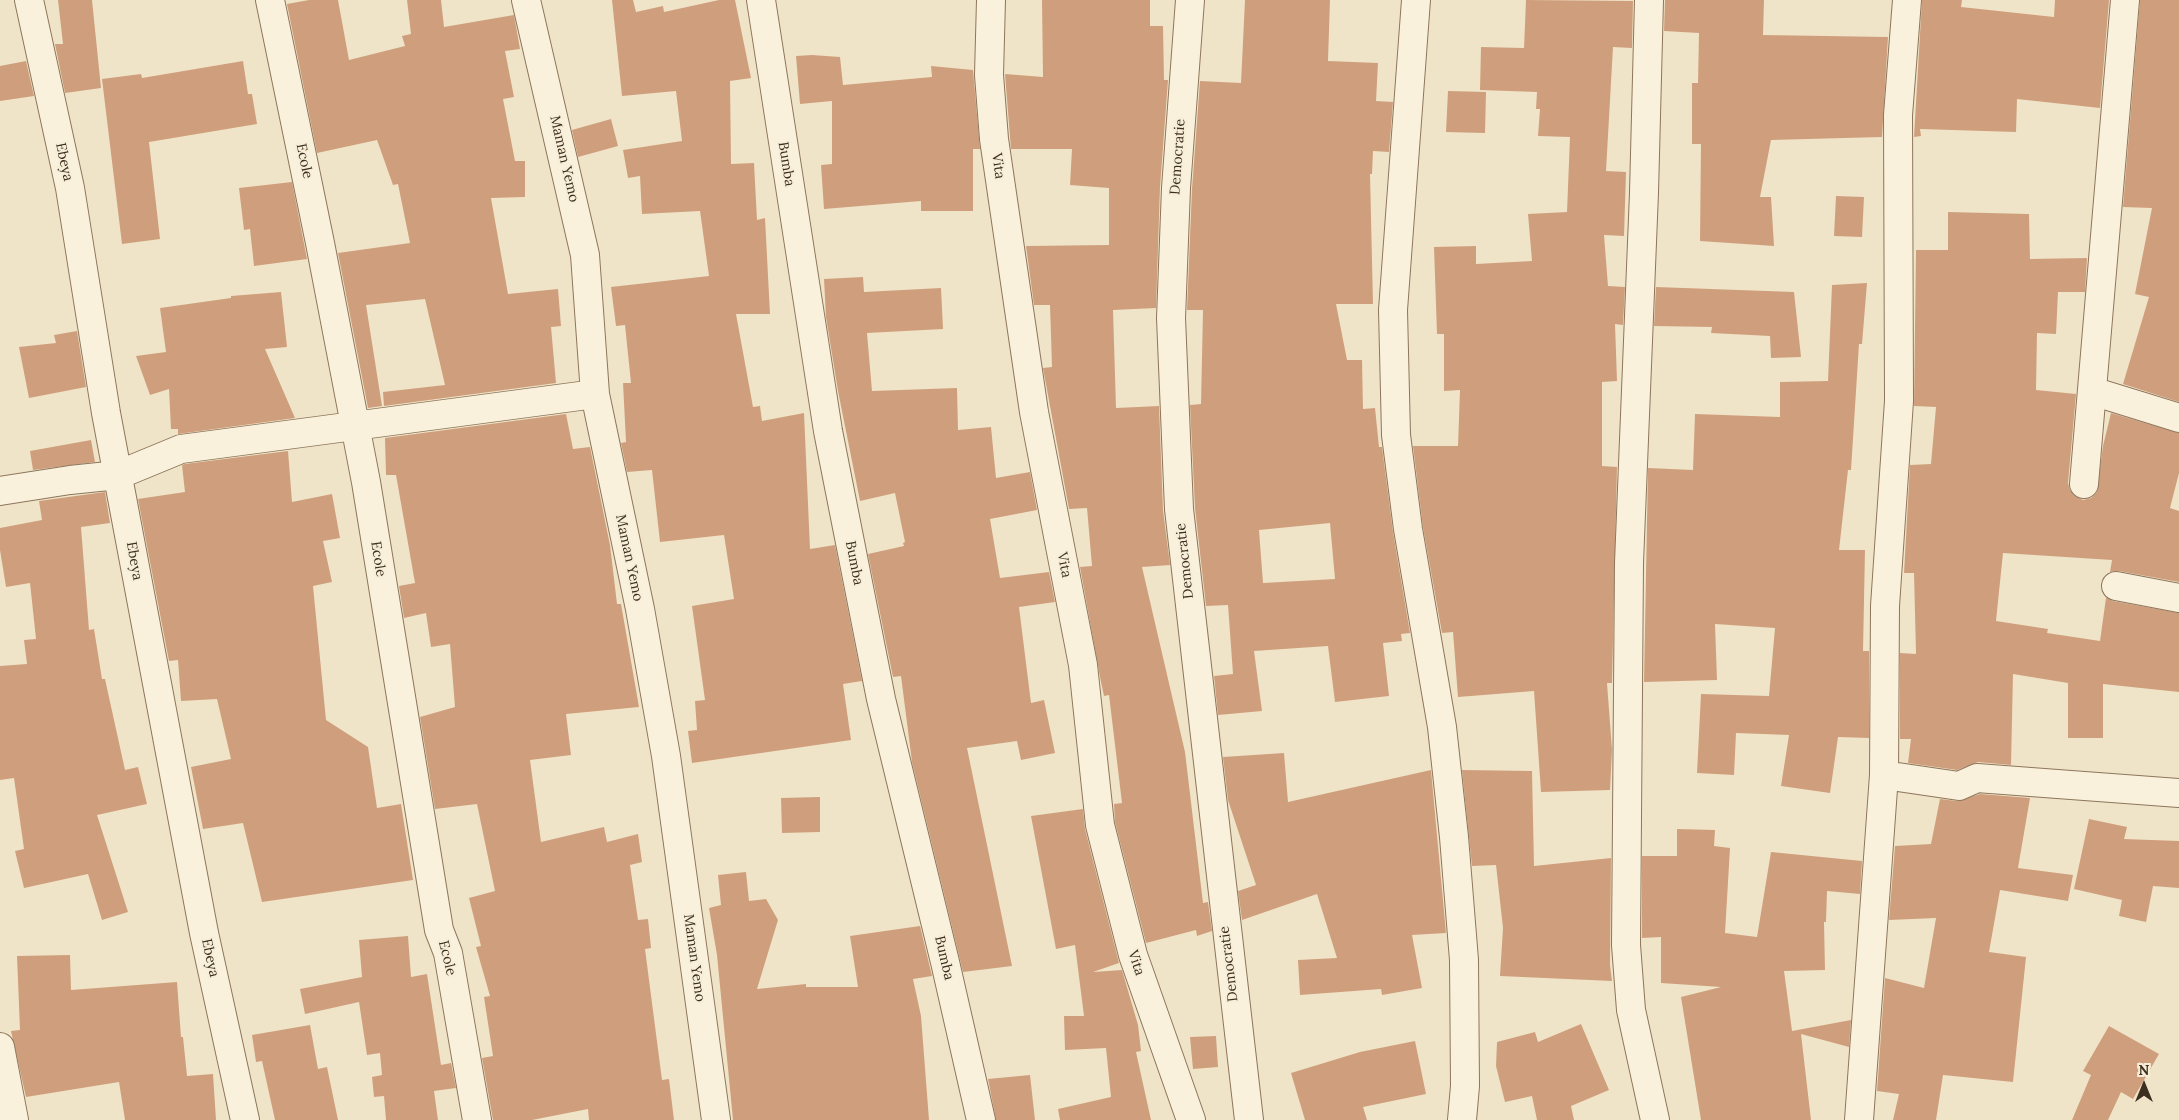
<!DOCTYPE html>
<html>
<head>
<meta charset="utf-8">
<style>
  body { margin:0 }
  #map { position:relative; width:2179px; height:1120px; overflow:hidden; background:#f0e4c8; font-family:Lora,serif }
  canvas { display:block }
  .north { position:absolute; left:2119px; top:1060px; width:50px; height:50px; -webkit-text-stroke:4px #f7eed8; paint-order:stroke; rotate:0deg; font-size:14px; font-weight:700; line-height:20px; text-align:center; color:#3d2e20 }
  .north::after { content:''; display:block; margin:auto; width:18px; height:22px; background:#3d2e20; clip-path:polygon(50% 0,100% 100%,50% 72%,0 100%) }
</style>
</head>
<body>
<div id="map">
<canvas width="2179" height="1120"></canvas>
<div class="north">N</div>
</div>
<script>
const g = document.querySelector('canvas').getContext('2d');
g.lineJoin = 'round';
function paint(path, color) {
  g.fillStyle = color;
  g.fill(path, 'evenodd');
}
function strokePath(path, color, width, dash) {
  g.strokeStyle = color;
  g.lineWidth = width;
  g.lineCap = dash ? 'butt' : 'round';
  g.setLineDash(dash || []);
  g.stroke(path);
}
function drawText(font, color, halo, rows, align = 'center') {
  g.font = font + ' Lora,serif';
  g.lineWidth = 4;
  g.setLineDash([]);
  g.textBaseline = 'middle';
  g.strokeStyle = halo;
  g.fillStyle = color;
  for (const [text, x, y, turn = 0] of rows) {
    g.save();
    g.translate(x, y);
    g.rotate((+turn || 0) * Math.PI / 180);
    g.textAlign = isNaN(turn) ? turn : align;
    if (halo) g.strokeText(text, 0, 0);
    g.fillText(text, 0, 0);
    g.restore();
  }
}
paint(new Path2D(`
  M58 0H92L101 88 65 93 55 44H63Z
  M309 0H338L349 60 405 46 402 36 411 34 407 0H441L444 27 514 15 520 49 505 51 514 97 503 99 515 161H525V197L491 198 508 294 558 289 561 326 551 327 556 383 384 406 383 392 445 385 425 299 366 305 382 406 368 408 338 253 410 243 398 184 393 185 377 140 317 153 287 4Z
  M612 0H633L636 12 663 6 664 12 719 0H735L751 78 730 81 731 164 754 163 757 220 765 218 770 314H736L753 407 760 406 762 421 804 413 810 549 835 545 862 681 843 684 851 740 692 763 688 731 697 730 695 701 705 700 692 606 734 599 724 535 660 542 652 470 627 472 621 443 626 442 623 383H631L625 325 616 326 611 287 709 276 700 211 642 214 640 176 628 178 623 150 682 141 676 91 622 96Z
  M1042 0H1150V26H1163L1164 80H1168L1160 187 1156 308 1113 310 1116 408 1159 406 1163 510 1170 565 1142 567 1185 752 1203 903 1208 902 1212 931 1197 936 1196 930 1146 943 1115 822 1114 804 1122 803 1109 695 1104 696 1101 682 1080 567 1092 566 1087 508 1069 509 1043 368 1052 367 1050 305H1034L1026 246 1109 245V188L1070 185 1072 149H1011L1010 137 1005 74 1043 77Z
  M1245 0H1330L1328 61 1378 63 1376 101 1393 102 1389 152 1373 151 1372 174H1370L1373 304H1336L1347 360H1362L1363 409 1375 408 1379 447H1382L1393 532 1410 633 1401 634 1402 641 1383 643 1389 696 1335 702 1328 646 1254 651 1262 711 1218 715 1214 676 1233 674 1228 605 1206 606 1195 508 1190 405 1201 404 1203 310H1187L1192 189 1200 81 1241 83ZM1330 523 1335 579 1263 583 1259 530Z
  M1526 0 1633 1 1632 48 1613 47 1606 171 1626 172 1624 236 1604 235 1608 286 1625 287 1623 325 1615 324 1617 381 1602 382V466L1617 467 1612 683H1607L1612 750 1610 790 1541 792 1534 691 1458 697 1453 632 1442 633 1423 527 1413 446H1458L1460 390 1444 391V334H1437L1434 247 1476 246V264L1532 261 1528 214 1567 212 1570 137 1538 136 1540 109H1536L1537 92 1480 90 1481 47 1524 48Z
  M1665 0H1764L1763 35 1888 37 1882 137 1771 140 1760 197H1771L1774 246 1700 241 1701 144H1692V83H1698L1699 33 1664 31Z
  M1922 0H1962L1961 7 2054 17 2055 0H2109L2100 108 2017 99 2016 132 1920 129 1921 136 1914 137Z
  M2140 0H2179V402L2123 384 2149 297 2135 294 2152 208 2123 207Z
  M812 55 840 57 843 85 932 77 931 66 973 70 980 149H973V211H921V201L824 209 821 165 832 164V101L800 104 796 56Z
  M26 61 34 96 0 101V66Z
  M243 61 248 94H252L257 124 149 142 160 239 122 244 102 79 141 74 142 78Z
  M1448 91 1486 92 1485 133 1446 132Z
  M611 119 618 146 578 157 572 130Z
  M292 182 307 259 254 266 250 229 244 230 239 188Z
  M1836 196 1864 197 1862 237 1834 236Z
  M1948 212 2029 214 2030 259 2087 258 2085 292H2058L2056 334 2037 333 2036 390 2076 394 2068 483 2070 490 2075 496 2083 500 2091 498 2097 492 2103 446 2111 413 2179 433V473L2170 508 2179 511V582L2119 571 2110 572 2112 560 2003 553 1996 621 2048 629 2047 633 2100 641 2106 598 2113 601 2179 613V692L2103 684V738H2068V683L2013 674 2011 765 1978 762 1957 770 1908 763 1911 739H1900V653L1916 654 1914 573H1904L1910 465 1931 464 1936 407 1914 406 1916 250H1948Z
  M863 277 864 292 941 288 943 329 867 333 872 391 957 388 958 430 991 427 996 478 1030 472 1037 510 990 519 1000 578 1049 572 1055 602 1019 607 1031 703 1044 700 1055 753 1021 760 1017 741 967 748 1012 966 963 972 912 762 901 676 893 677 868 554 904 546 903 543 905 542 895 493 860 501 838 391 826 317 824 279Z
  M1867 283 1862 344H1859L1851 470H1848L1839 550H1865L1863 651H1869V738L1838 737 1830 793 1781 786 1789 735 1736 733 1734 775 1697 773 1701 694 1769 696 1775 628 1715 624 1717 680 1644 682 1648 468 1693 470 1695 414 1780 417V382L1828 381 1832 285Z
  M1656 287 1794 292 1801 357 1771 358 1770 336 1711 333 1712 327 1654 326Z
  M281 292 287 347 265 349 295 418 178 434V429H171L169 389 150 395 136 356 166 352 160 308 231 298V296Z
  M77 331 86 387 29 398 19 347 56 343 54 335Z
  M566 414 573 449 590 447 610 545 617 604H621L639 707 566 714 571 755 530 760 541 842 604 827 607 842 638 834 642 862 630 865 638 920 648 919 651 948 645 949 662 1080 669 1079 674 1120H589L588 1109 532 1120H493L482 1058 493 1056 484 997 490 996 476 947 481 946 469 898 495 891 477 804 435 809 420 717 455 707 450 644 431 647 426 613 404 618 399 586 415 583 396 475H386L385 438Z
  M91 440 95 462 33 470 30 451Z
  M288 451 292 502 332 494 340 538 323 541 332 582 313 586 326 720 368 747 377 808 401 804 413 880 262 902 243 823 203 829 191 767 231 759 217 699 181 701 178 660 169 661 138 499 185 492 182 465 185 464Z
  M105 492 110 523 81 527 89 630 94 629 102 679H105L125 770 138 767 147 804 97 815 128 912 102 920 88 874 24 888 15 851 24 849 14 778 0 780V666L27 664 24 640 36 639 30 583 6 587 0 550V528L42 520 39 501Z
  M1284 753 1288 802 1431 770 1446 933 1412 935 1422 988 1382 995 1381 989 1300 995 1298 960 1337 958 1317 894 1242 920 1238 891 1256 885 1228 800 1223 757Z
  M1462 770 1532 771 1534 866 1611 858 1610 965 1612 981 1500 976 1503 928 1496 865 1472 866Z
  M1980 794 2030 798 2018 868 2073 875 2068 901 2000 890 1989 952 2026 957 2013 1082 1943 1075 1936 1120H1893L1899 1094 1877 1091 1885 978 1924 988 1936 918 1889 920 1895 846 1931 844 1940 799 1957 801Z
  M820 797V832L782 833 781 798Z
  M1083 809 1085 829 1119 963 1093 972 1122 970 1138 1025 1141 1051 1136 1052 1151 1120H1060L1058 1109 1111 1097 1106 1048 1065 1050 1064 1016H1084L1075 945 1056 949 1031 816Z
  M2089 819 2127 827 2124 839 2179 841V888L2153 886 2146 922 2119 916 2122 900 2074 889Z
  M1677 829 1715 830 1714 846 1730 848 1725 933 1757 937 1771 852 1862 861 1860 894 1827 891 1826 922H1824L1825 970 1784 971 1792 1031 1851 1020 1849 1047 1801 1034 1811 1120H1701L1681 997 1721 987 1661 983V937L1642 938V856H1677Z
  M746 872 749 901 766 899 778 920 757 989 806 984V987H858L850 936 920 926 932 976 913 979 921 1016 929 1120H733L717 955 709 908 721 905 718 875Z
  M408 936 411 977 427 974 441 1065 451 1063 456 1088 434 1091 438 1120H386L384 1096 374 1097 372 1077 382 1075 380 1053 367 1055 359 1002 305 1014 300 989 362 977 359 940Z
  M70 955 71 990 177 982 181 1037H183L187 1076 213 1074 216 1120H125L119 1082 26 1097 11 1031 20 1030 17 956Z
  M1581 1024 1609 1090 1571 1106 1574 1120H1537L1532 1096 1505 1102 1496 1066 1497 1042 1535 1032 1538 1042Z
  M310 1025 318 1069 327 1067 338 1120H275L262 1061 256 1062 252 1035Z
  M2109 1026 2159 1054 2133 1099 2121 1092 2108 1120H2072L2091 1075 2083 1071Z
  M1216 1036 1218 1067 1193 1069 1190 1037Z
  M1415 1041 1426 1094 1363 1107 1367 1120H1305L1291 1073 1360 1052Z
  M1030 1075 1035 1120H996L988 1079Z`), '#cf9f7d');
const street = new Path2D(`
  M29 0 70 188 106 413 204 933 245 1120
  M270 0 320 243 366 482 439 930 448 953 477 1120
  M526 0 585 255 595 394 640 609 666 756 716 1120
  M761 0 828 431 881 699 945 962 981 1120
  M991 0 989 75 994 139 1034 412 1083 665 1100 825 1133 955 1191 1120
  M1190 0 1176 188 1171 318 1179 509 1249 1120
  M1416 0 1393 310 1396 435 1408 529 1442 727 1454 837 1464 960 1465 1086 1462 1120
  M1649 0 1644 193 1629 563 1626 945 1631 1010 1655 1120
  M2092 391 2179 418
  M2084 484 2125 0
  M0 491 70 480 118 475 181 449 595 394
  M2116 586 2179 598
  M1884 775 1959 786 1977 778 2179 793
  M0 1047 14 1120
  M1859 1120 1884 775 1885 606 1899 401 1898 115 1907 0`);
strokePath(street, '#8d765c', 30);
strokePath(street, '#faf1dc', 28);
drawText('14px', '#3d2e20', '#f7eed8', [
  ["Democratie",1178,157,-86],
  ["Maman Yemo",564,159,77],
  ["Ecole",304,161,78],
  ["Ebeya",64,162,78],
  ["Bumba",786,164,81],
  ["Vita",998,166,82],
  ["Maman Yemo",629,558,78],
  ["Ecole",378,559,81],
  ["Ebeya",134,561,80],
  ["Democratie",1185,561,-96],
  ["Bumba",854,563,79],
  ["Vita",1064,565,79],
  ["Ebeya",210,958,78],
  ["Ecole",447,958,76],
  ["Maman Yemo",694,958,82],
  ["Bumba",944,958,77],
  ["Vita",1136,963,72],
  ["Democratie",1229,964,-97]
]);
</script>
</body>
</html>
